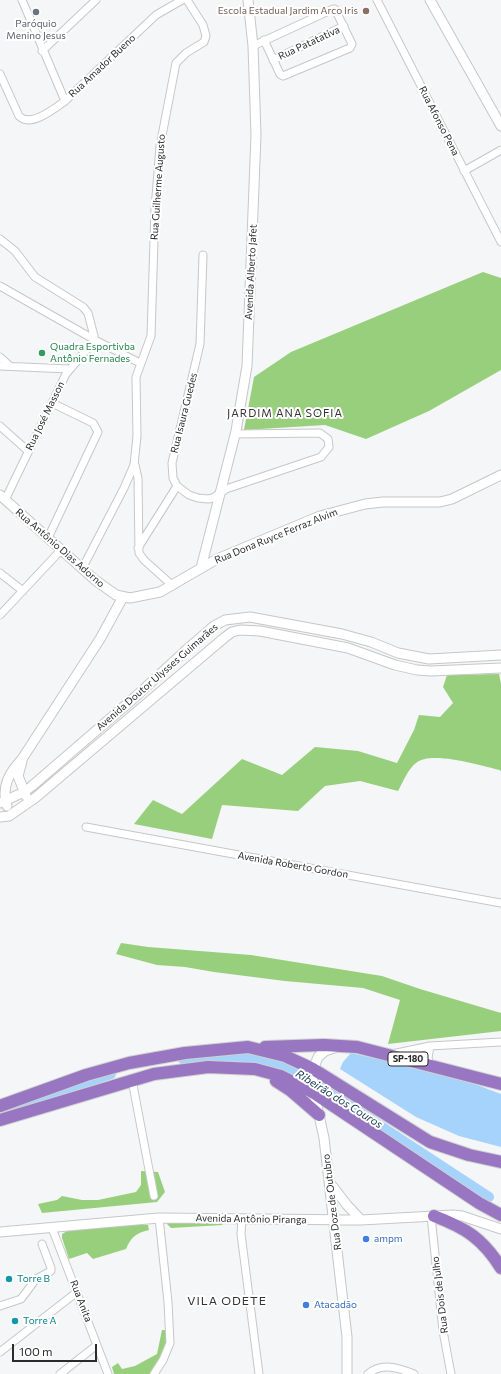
<!DOCTYPE html>
<html>
<head>
<meta charset="utf-8">
<style>
  body { margin:0 }
  #map { position:relative; width:501px; height:1374px; overflow:hidden; background:#f5f6f7; font-family:Commissioner,sans-serif }
  canvas { display:block }
  .scale { position:absolute; left:12px; top:1344px; width:85px; height:18px; box-sizing:border-box; border:2px solid #2a2b2b; border-top:0; padding-left:5px; font-size:12px; line-height:14px; white-space:nowrap; color:#2a2b2b; -webkit-text-stroke:3px #fff; paint-order:stroke }
</style>
</head>
<body>
<div id="map">
<canvas width="501" height="1374"></canvas>
<div class="scale">100 m</div>
</div>
<script>
const g = document.querySelector('canvas').getContext('2d');
g.lineJoin = 'round';
function paint(path, color) {
  g.fillStyle = color;
  g.fill(path, 'evenodd');
}
function strokePath(path, color, width, dash) {
  g.strokeStyle = color;
  g.lineWidth = width;
  g.lineCap = dash ? 'butt' : 'round';
  g.setLineDash(dash || []);
  g.stroke(path);
}
function drawText(font, color, halo, rows, align = 'center') {
  g.font = font + ' Commissioner,sans-serif';
  g.lineWidth = 4;
  g.setLineDash([]);
  g.textBaseline = 'middle';
  g.strokeStyle = halo;
  g.fillStyle = color;
  for (const [text, x, y, turn = 0] of rows) {
    g.save();
    g.translate(x, y);
    g.rotate((+turn || 0) * Math.PI / 180);
    g.textAlign = isNaN(turn) ? turn : align;
    if (halo) g.strokeText(text, 0, 0);
    g.fillText(text, 0, 0);
    g.restore();
  }
}
paint(new Path2D(`
  M483 272 501 278V370L429 411 366 439 325 425 244 430 254 377 291 352Z
  M499 674 501 684V772L500 770C482 766 431 750 416 763 408 769 403 782 398 791L360 781 325 786 298 811 222 805 212 839 134 824 153 800 182 814 242 759 282 775 315 747 358 751 397 763 414 730 419 715 440 717 453 703 443 687 447 675Z
  M121 943 148 947 251 955 382 976 420 989 501 1013V1031L388 1044 400 1000 363 988 285 981 214 972 185 967 157 965 116 954Z
  M141 1171 158 1172 165 1192 157 1202 42 1213 38 1204 57 1200 62 1196 82 1200H98L136 1192 141 1185Z
  M168 1221 220 1223 223 1225 171 1228 167 1224Z
  M117 1225H148L149 1230C136 1233 131 1237 126 1249L93 1259 87 1253 69 1259 62 1238V1234L69 1230Z
  M162 1330H168C168 1347 160 1361 151 1374H114L112 1367 118 1363 122 1369 135 1366 157 1354Z`), '#98cf7d');
paint(new Path2D(`
  M351 1053 451 1075 501 1094V1147L459 1136 416 1117 340 1069 343 1062Z`), '#a5d3fc');
strokePath(new Path2D(`
  M183 1059C211 1056 242 1054 269 1061 279 1063 289 1068 298 1072L489 1197
  M0 1113 111 1074`), '#a5d3fc', 10);
const street = new Path2D(`
  M22 0 65 101
  M377 0 501 242
  M253 46 333 9H335L352 44 350 48 283 76 280 74 264 40
  M42 51 96 0
  M273 60 344 26
  M0 74 19 116C30 128 54 109 65 101L156 15 182 0
  M464 171 501 150
  M0 239 15 251 35 277 83 307 88 313 95 340 66 374 5 500
  M203 255 200 344 172 463 173 478 177 486 189 495 198 498 208 499 213 498 226 489 321 457 329 447 328 439 320 433 235 434
  M0 286 95 340 140 363
  M0 357 10 366
  M0 366 69 369
  M0 426 28 451
  M135 465 138 478 139 553 144 560 173 586
  M48 538 98 432 93 423 52 403
  M138 548 177 486
  M82 569 124 488 134 465 137 436 136 377 151 336 155 209 160 146 176 63 186 53 204 42 206 36 203 25 187 0
  M0 573 23 591
  M0 615 61 550
  M86 827 501 903
  M392 1054 430 1046 501 1042
  M430 1065 428 1058 430 1046
  M132 1080 154 1196
  M431 1216 443 1331 451 1374
  M242 1219 241 1234 259 1374
  M52 1228 108 1374
  M0 1306 21 1299 36 1279 51 1271V1268L42 1244
  M0 1352 77 1292
  M60 1374 97 1345
  M154 1374 163 1360 170 1343 168 1302 159 1218
  M368 1374C382 1362 399 1368 414 1374`);
const secondary = new Path2D(`
  M430 0 501 126
  M0 495 95 580 116 595 130 598 160 592 217 559 320 516 365 504 383 502H440L452 499 501 475
  M201 568 236 431 247 366 256 135 253 46 248 0
  M22 761 18 776 26 796
  M0 803 24 792 32 786 134 698 184 652 214 626 225 620 250 617 342 634 371 642 398 653 429 659 501 655
  M7 806C1 787 9 773 22 759L100 639 123 597
  M0 817 9 816 35 798 224 638 232 632 240 630 260 631 348 648 395 665 417 670 431 671 501 668
  M337 1047 325 1051 318 1057 312 1072 314 1093 324 1138 347 1337V1374
  M330 1183 347 1205 361 1220
  M0 1232 159 1218 361 1220 453 1215 462 1216 501 1229`);
const highway = new Path2D(`
  M265 1047 324 1045 357 1047 501 1084
  M276 1081 290 1090 319 1115
  M0 1106 86 1075 129 1063 185 1053 248 1047 285 1056 313 1069 430 1142 469 1155 501 1162
  M0 1120 154 1074 208 1067 255 1069 281 1076 314 1093 479 1203 501 1215
  M434 1216C466 1228 483 1239 501 1268`);
strokePath(street, '#c6c7c8', 9);
strokePath(secondary, '#c6c7c8', 11);
strokePath(highway, '#d0d0d0', 14);
strokePath(street, '#fff', 7);
strokePath(secondary, '#fff', 9);
strokePath(highway, '#9876c2', 12);
for (const [x, y, r, color] of [
  [366,11,4,"#8d6e63"],
  [36,12,4,"#6b7280"],
  [42,353,4,"#2e9e5b"],
  [366,1239,4,"#3f7fe0"],
  [9,1279,4,"#0f9aa8"],
  [306,1305,4,"#3f7fe0"],
  [15,1321,4,"#0f9aa8"]
]) {
  const dot = new Path2D();
  dot.arc(x, y, r, 0, 2 * Math.PI);
  g.fillStyle = color;
  g.fill(dot);
  strokePath(dot, '#fff', 1.5);
}
for (const [x, y, w] of [
  [408,1059,40]
]) {
  const box = new Path2D();
  box.roundRect(x - w / 2, y - 7, w, 14, 3);
  g.fillStyle = '#fff';
  g.fill(box);
  strokePath(box, '#2a2b2b', 1);
}
drawText('bold 9px', '#2a2b2b', null, [
  ["SP-180",408,1059]
]);
drawText('10px', '#785e54', '#fff', [
  ["Escola Estadual Jardim Arco Iris",358,11]
], 'right');
drawText('10px', '#5b616d', '#fff', [
  ["Paróquio",36,24],
  ["Menino Jesus",36,36]
]);
drawText('10px', '#2a2b2b', '#fff', [
  ["Rua Patatativa",309,43,-25],
  ["Rua Amador Bueno",102,66,-43],
  ["Rua Afonso Pena",439,121,63],
  ["Rua Guilherme Augusto",158,187,-86],
  ["Avenida Alberto Jafet",251,272,-87],
  ["Rua Isaura Guedes",184,413,-76],
  ["Rua José Masson",45,416,-64],
  ["Rua Dona Ruyce Ferraz Alvim",276,536,-22],
  ["Rua Antônio Dias Adorno",60,548,41],
  ["Avenida Doutor Ulysses Guimarães",157,677,-41],
  ["Avenida Roberto Gordon",293,865,10],
  ["Rua Doze de Outubro",332,1202,-97],
  ["Avenida Antônio Piranga",251,1219,1],
  ["Rua Dois de Julho",440,1295,-97],
  ["Rua Anita",81,1301,69]
]);
drawText('10px', '#27864d', '#fff', [
  ["Quadra Esportivba",50,347],
  ["Antônio Fernades",50,359]
], 'left');
drawText('10px', '#366cbe', '#fff', [
  ["ampm",374,1239],
  ["Atacadão",314,1305]
], 'left');
drawText('10px', '#0d838f', '#fff', [
  ["Torre B",17,1279],
  ["Torre A",23,1321]
], 'left');
g.letterSpacing = '1px';
drawText('11px', '#343435', '#fff', [
  ["JARDIM ANA SOFIA",285,413]
]);
g.letterSpacing = '0px';
drawText('italic 11px', '#133550', '#fff', [
  ["Ribeirão dos Couros",339,1099,32]
]);
g.letterSpacing = '1px';
drawText('12px', '#343435', '#fff', [
  ["VILA ODETE",227,1301]
]);
g.letterSpacing = '0px';
</script>
</body>
</html>
